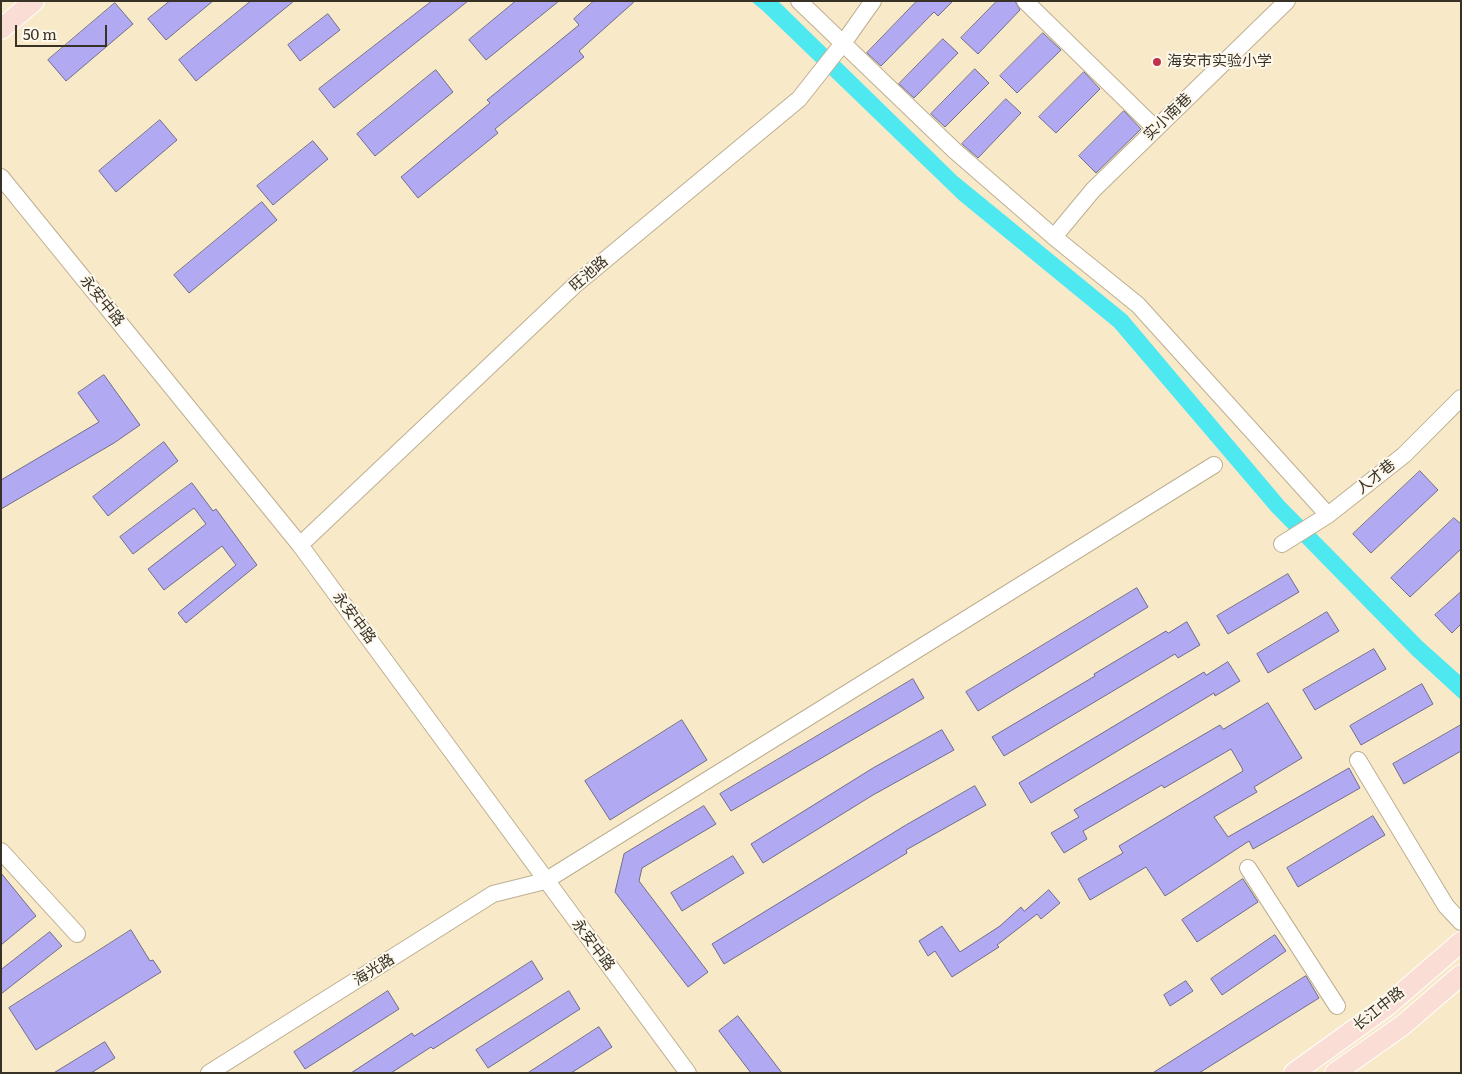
<!DOCTYPE html>
<html>
<head>
<meta charset="utf-8">
<style>
  body { margin:0 }
  #map { position:relative; width:1462px; height:1074px; overflow:hidden; background:#f8e9c9; font-family:Literata,serif }
  canvas { display:block }
  .frame { position:absolute; inset:0; border:2px solid #383226; pointer-events:none }
  .scale { position:absolute; left:15px; top:25px; width:92px; height:22px; box-sizing:border-box; border:2px solid #383226; border-top:0; padding-left:6px; font-size:15px; line-height:18px; white-space:nowrap; color:#383226; -webkit-text-stroke:4px #fdf8eb; paint-order:stroke }
</style>
</head>
<body>
<div id="map">
<canvas width="1462" height="1074"></canvas>
<div class="frame"></div>
<div class="scale">50 m</div>
</div>
<script>
const g = document.querySelector('canvas').getContext('2d');
g.lineJoin = 'round';
function paint(path, color) {
  g.fillStyle = color;
  g.fill(path, 'evenodd');
}
function strokePath(path, color, width, dash) {
  g.strokeStyle = color;
  g.lineWidth = width;
  g.lineCap = dash ? 'butt' : 'round';
  g.setLineDash(dash || []);
  g.stroke(path);
}
function drawText(font, color, halo, rows, align = 'center') {
  g.font = font + ' Literata,"Noto Sans SC",serif';
  g.lineWidth = 4;
  g.setLineDash([]);
  g.textBaseline = 'middle';
  g.strokeStyle = halo;
  g.fillStyle = color;
  for (const [text, x, y, turn = 0] of rows) {
    g.save();
    g.translate(x, y);
    g.rotate((+turn || 0) * Math.PI / 180);
    g.textAlign = isNaN(turn) ? turn : align;
    if (halo) g.strokeText(text, 0, 0);
    g.fillText(text, 0, 0);
    g.restore();
  }
}
paint(new Path2D(`
  M751 1H778L957 176 1127 315 1284 501 1422 641 1461 676V700L1412 655 1271 511 1114 327 959 200 762 10Z`), '#4ee8f0');
const building = new Path2D(`
  M170 1H213L166 40 148 19Z
  M251 1H294L196 81 179 60Z
  M432 1H468L334 108 319 89Z
  M516 1H559L486 60 469 40Z
  M594 1H635L579 51 584 57 495 129 498 133 418 198 401 177 490 103 487 100 579 25 574 19Z
  M917 1H953L938 16 934 12 881 66 867 53Z
  M997 1H1015L1020 10 978 54 961 38Z
  M115 3 133 24 66 81 48 60Z
  M328 14 340 30 300 61 288 45Z
  M1043 33 1061 50 1017 93 1000 76Z
  M943 39 958 53 914 98 899 84Z
  M975 69 989 83 945 127 931 114Z
  M436 70 453 92 375 156 357 134Z
  M1084 72 1100 89 1056 133 1039 117Z
  M1006 99 1021 113 978 158 962 144Z
  M1124 111 1141 129 1096 173 1079 156Z
  M160 120 177 140 116 192 99 171Z
  M313 141 328 159 273 205 257 186Z
  M262 202 277 220 189 293 174 275Z
  M104 375 140 425 114 443 1 509V480L99 422 78 393Z
  M164 442 178 461 108 516 93 497Z
  M1420 471 1438 490 1371 553 1353 534Z
  M192 483 213 511 216 509 257 565 186 623 178 613 236 565 222 546 164 590 148 569 206 524 194 508 133 554 120 537Z
  M1454 518 1461 524V549L1410 597 1391 578Z
  M1288 574 1299 592 1228 634 1217 616Z
  M1137 588 1148 607 978 711 966 692Z
  M1461 592V624L1452 633 1435 615Z
  M1327 612 1339 631 1268 673 1257 654Z
  M1187 622 1200 645 1178 658 1175 654 1004 756 992 737 1095 676 1094 674 1166 631 1168 633Z
  M1374 649 1386 669 1315 710 1303 690Z
  M1228 662 1240 681 1215 696 1214 693 1031 803 1019 783 1204 672 1206 675Z
  M913 679 924 698 731 811 720 794Z
  M1422 684 1433 704 1361 745 1350 726Z
  M1268 703 1302 758 1254 787 1257 792 1214 817 1228 837 1349 768 1360 788 1253 849 1249 841 1165 896 1146 867 1090 900 1078 879 1123 853 1119 846 1243 771 1242 768 1231 749 1164 788 1162 785 1083 831 1087 839 1064 853 1051 833 1079 817 1074 810 1220 725 1223 729Z
  M682 720 707 760 610 820 585 781Z
  M1461 725V751L1404 784 1393 764Z
  M942 730 954 750 873 795 763 863 751 844 873 768Z
  M975 786 986 805 906 850 907 853 724 964 712 944 906 825Z
  M704 806 716 824 642 868 639 881 708 972 688 987 615 892 624 854Z
  M1373 816 1385 835 1298 887 1287 868Z
  M733 856 744 873 682 911 671 893Z
  M1 873 36 916 1 945Z
  M1243 879 1258 902 1197 942 1182 920Z
  M1049 890 1060 903 1041 919 1037 914 997 945 999 947 952 977 935 951 928 956 919 941 942 926 960 952 1000 926 1021 907 1024 911Z
  M131 930 150 961 153 960 161 972 36 1050 9 1008Z
  M50 932 62 946 1 994V970Z
  M1275 935 1286 951 1222 995 1211 979Z
  M532 961 543 979 433 1049 431 1047 391 1073H351L412 1033 414 1036Z
  M1306 976 1319 998 1199 1073H1153Z
  M1186 981 1193 991 1170 1006 1164 995Z
  M388 991 399 1009 305 1069 294 1052Z
  M569 991 580 1009 488 1068 476 1050Z
  M738 1016 782 1073H751L719 1031Z
  M599 1027 612 1047 571 1073H528Z
  M105 1042 115 1058 91 1073H54Z`);
paint(building, '#b1a9f1');
strokePath(building, '#706d8a', 1);
const minor = new Path2D(`
  M799 1 955 151 1054 237 1138 305 1328 515
  M1025 1 1156 129
  M1 177 300 545 688 1073
  M1054 237 1093 190 1287 1
  M1282 544 1328 515 1404 455 1461 398
  M300 545 576 284 799 99 844 42 873 1
  M1358 760 1446 906 1461 922
  M1 851 77 934
  M1248 868 1337 1006
  M209 1073 493 894 545 881 1214 465`);
const major = new Path2D(`
  M1 29 34 1
  M1294 1073 1387 1006 1461 942
  M1335 1073 1403 1025 1461 975`);
strokePath(minor, '#bdaf90', 18);
strokePath(major, '#fff', 22);
strokePath(minor, '#fff', 16);
strokePath(major, '#faddd5', 20);
for (const [x, y, r, color] of [
  [1157,62,5,"#c2324f"]
]) {
  const dot = new Path2D();
  dot.arc(x, y, r, 0, 2 * Math.PI);
  g.fillStyle = color;
  g.fill(dot);
  strokePath(dot, '#fdf8eb', 2);
}
drawText('15px', '#383226', '#fdf8eb', [
  ["海安市实验小学",1167,62]
], 'left');
drawText('15px', '#383226', '#fdf8eb', [
  ["实小南巷",1168,117,-44],
  ["旺池路",589,274,-41],
  ["永安中路",102,301,51],
  ["人才巷",1376,477,-39],
  ["永安中路",354,618,53],
  ["永安中路",593,945,53],
  ["海光路",374,970,-32],
  ["长江中路",1379,1009,-38]
]);
</script>
</body>
</html>
